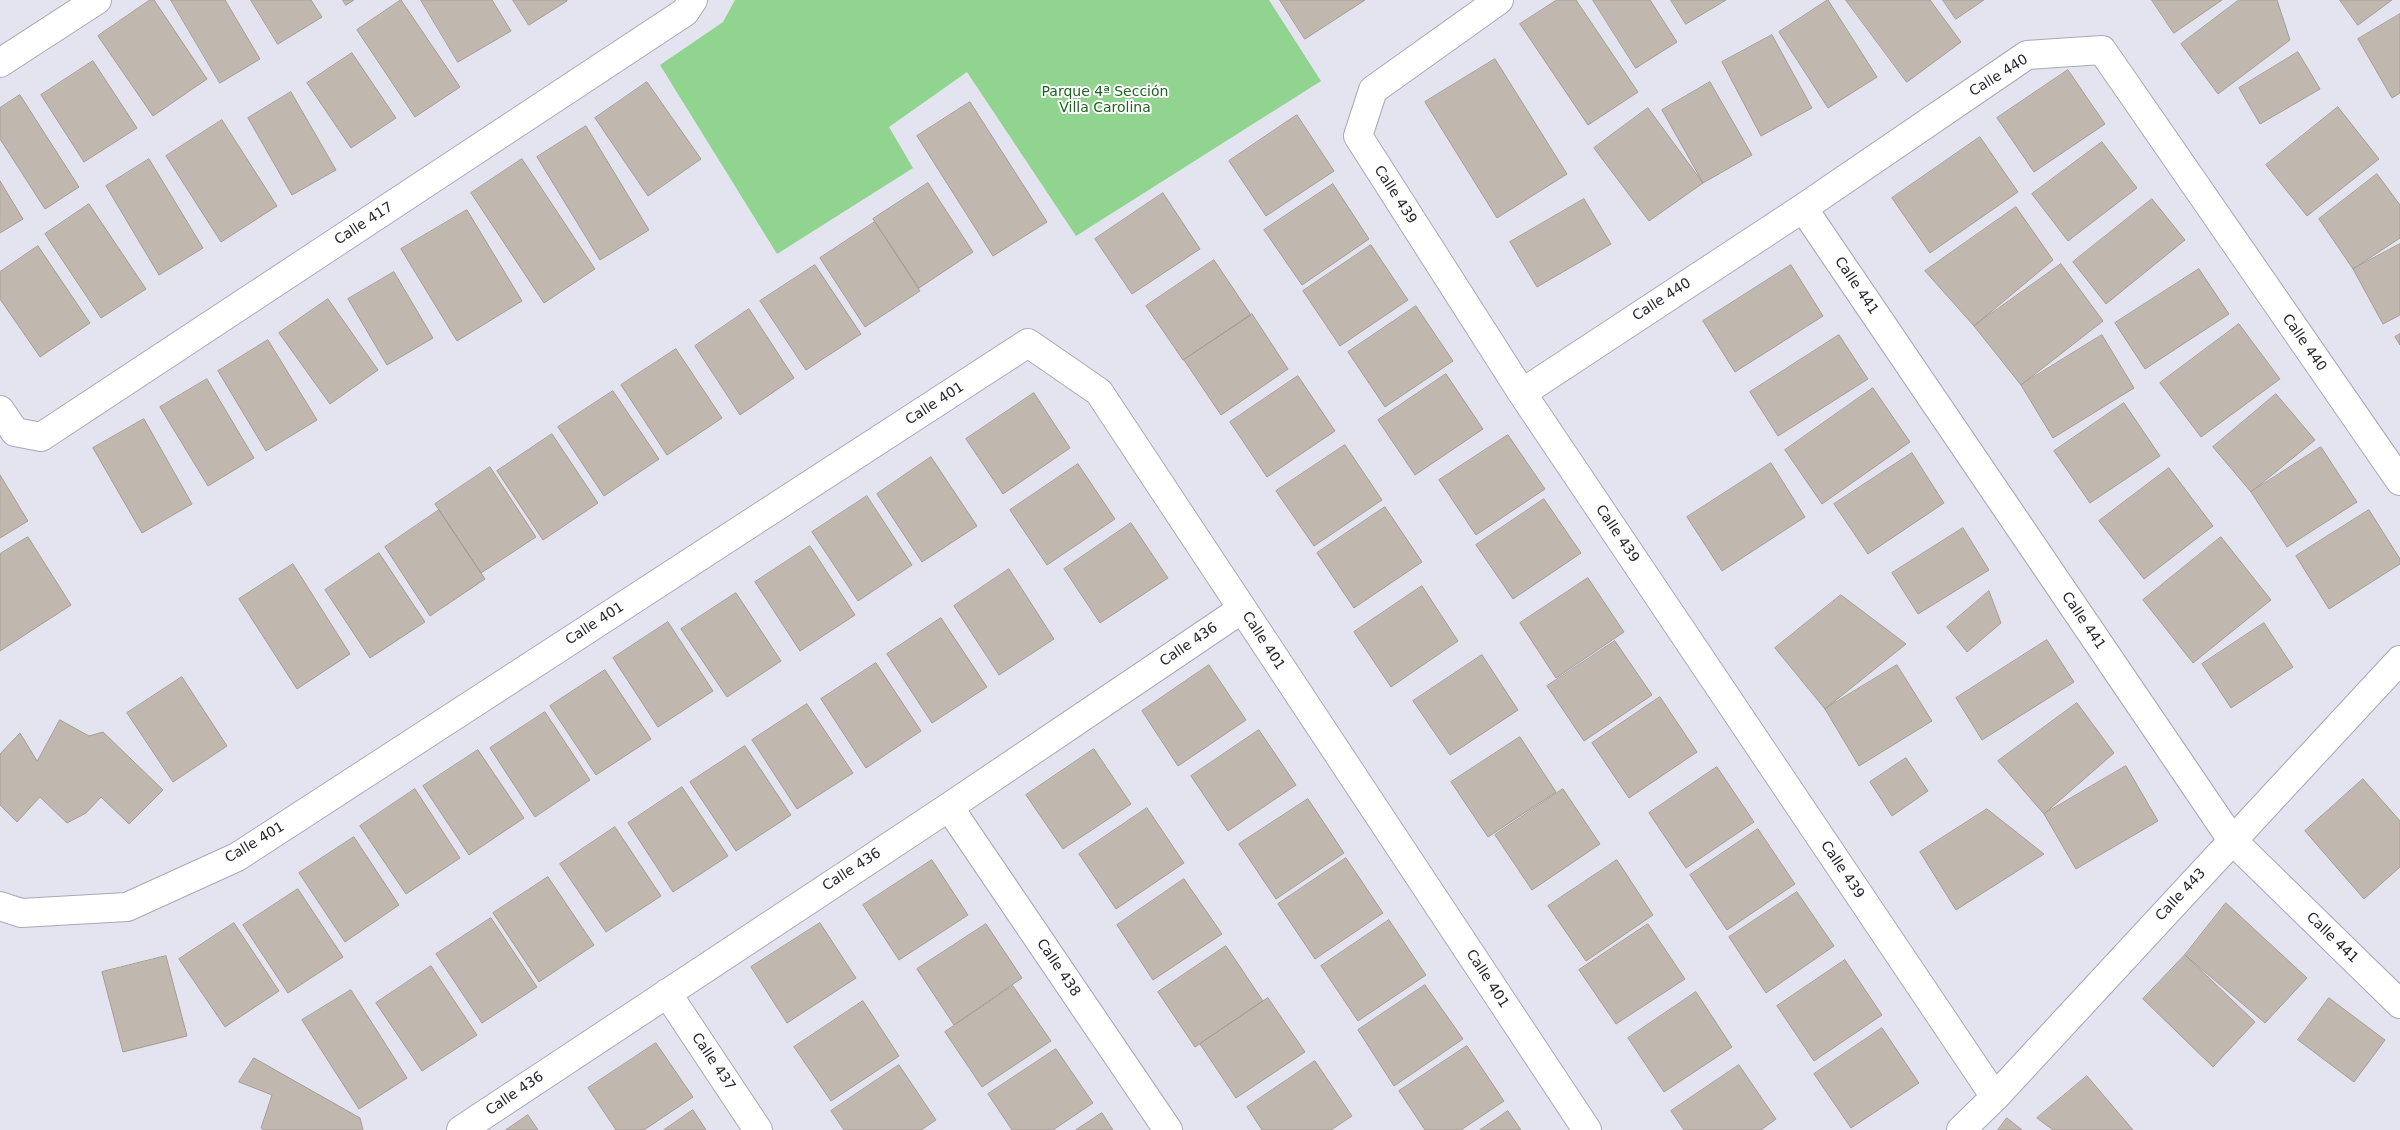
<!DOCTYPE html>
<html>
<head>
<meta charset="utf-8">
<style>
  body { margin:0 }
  canvas { display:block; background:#e3e4f0 }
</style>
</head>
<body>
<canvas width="2400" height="1130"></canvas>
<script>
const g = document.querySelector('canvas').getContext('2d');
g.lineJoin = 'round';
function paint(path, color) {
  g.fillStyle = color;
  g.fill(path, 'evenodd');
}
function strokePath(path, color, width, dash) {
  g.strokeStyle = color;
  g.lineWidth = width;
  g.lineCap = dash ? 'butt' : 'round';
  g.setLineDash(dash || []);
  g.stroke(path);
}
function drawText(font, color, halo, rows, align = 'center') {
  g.font = font + ' "DejaVu Sans",sans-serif';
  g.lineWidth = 4;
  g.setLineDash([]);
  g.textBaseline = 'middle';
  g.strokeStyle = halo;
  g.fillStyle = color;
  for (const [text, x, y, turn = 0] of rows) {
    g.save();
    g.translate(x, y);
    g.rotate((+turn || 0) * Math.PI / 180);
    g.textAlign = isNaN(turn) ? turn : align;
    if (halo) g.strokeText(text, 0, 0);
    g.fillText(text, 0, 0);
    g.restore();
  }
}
paint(new Path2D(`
  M735 0H1269L1321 81 1076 236 967 72 889 127 913 168 777 254 660 65 723 22Z`), '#91d48f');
const building = new Path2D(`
  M150 0H154L207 79 153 116 98 36Z
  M171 0H225L260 59 220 83Z
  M251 0H311L322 17 278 44Z
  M343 0H354L346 5Z
  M401 0 460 87 415 117 357 30Z
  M421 0H492L511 31 458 62Z
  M513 0H567V1L529 25Z
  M1280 0H1365L1305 39Z
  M1557 0H1576L1638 92 1588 125 1520 24Z
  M1593 0H1650L1677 42 1636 68Z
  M1671 0H1726L1686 24Z
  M1828 0 1877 77 1828 108 1779 32Z
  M1846 0H1930L1961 42 1907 82Z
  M1943 0H1984L1956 19Z
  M2152 0H2222L2174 33Z
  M2239 0H2277L2290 40 2218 94 2181 44Z
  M2340 0H2392L2358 25Z
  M2400 14V93L2392 98 2358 39Z
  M1772 35 1812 108 1761 136 1722 62Z
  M2298 52 2320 89 2260 124 2239 88Z
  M352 53 396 118 351 148 307 83Z
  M1495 59 1567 174 1497 218 1425 102Z
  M93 61 137 128 84 162 41 95Z
  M2068 70 2105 124 2034 172 1997 118Z
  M647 82 701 159 648 196 595 118Z
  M1710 82 1752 155 1703 183 1662 110Z
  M291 92 336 170 292 195 248 118Z
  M20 95 79 187 45 209 0 139V108Z
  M970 102 1047 222 993 256 917 136Z
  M2338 107 2379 159 2307 216 2266 165Z
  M1648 108 1703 183 1649 221 1594 148Z
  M1297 115 1334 171 1266 216 1229 161Z
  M222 120 277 206 221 242 166 156Z
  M586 126 649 230 600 260 537 157Z
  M1980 137 2018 192 1930 253 1892 198Z
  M2102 142 2137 188 2068 241 2032 194Z
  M149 159 203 248 159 275 106 186Z
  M522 159 595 269 544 303 471 193Z
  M2377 174 2400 205V238L2353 269 2319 219Z
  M0 181 23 219 0 233Z
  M928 183 973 252 919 288 873 219Z
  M1333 184 1369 239 1302 285 1264 230Z
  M1163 193 1200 249 1132 294 1095 239Z
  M1584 199 1611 244 1537 287 1510 242Z
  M2152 199 2185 240 2106 304 2073 262Z
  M89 204 146 289 101 318 45 234Z
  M2016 207 2053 260 1974 326 1925 271Z
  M467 210 522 301 457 341 401 249Z
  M875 222 920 291 865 327 820 258Z
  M2400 244V315L2383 324 2353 269Z
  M1371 245 1408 300 1340 346 1303 291Z
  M38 246 90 323 40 357 0 299V272Z
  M1214 260 1251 315 1183 360 1146 306Z
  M2061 264 2103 321 2021 385 1974 326Z
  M815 265 861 334 806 370 760 301Z
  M1791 265 1823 316 1735 372 1703 321Z
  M2199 269 2229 314 2145 369 2115 323Z
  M394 272 433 338 387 365 348 299Z
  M328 299 378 370 330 404 279 333Z
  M1416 306 1453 361 1385 407 1348 352Z
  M749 309 794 378 740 415 695 346Z
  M1252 314 1288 369 1221 415 1184 360Z
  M2239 324 2280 379 2201 437 2160 383Z
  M2400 334V345L2395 337Z
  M1839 335 1868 379 1778 436 1750 392Z
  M2102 335 2134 388 2053 438 2021 385Z
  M268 340 317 420 266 451 218 371Z
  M676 349 722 418 667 455 621 385Z
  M1446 374 1483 429 1415 475 1378 420Z
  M1298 376 1335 431 1267 477 1230 422Z
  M207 379 254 458 208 486 160 407Z
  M1873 388 1910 442 1822 504 1785 450Z
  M613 391 659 459 604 496 558 427Z
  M1034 393 1070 448 1003 494 966 439Z
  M2276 394 2315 440 2251 492 2213 447Z
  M2124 403 2160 456 2090 503 2054 451Z
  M144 419 192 504 142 533 93 448Z
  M552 434 598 503 543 540 497 471Z
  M1508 435 1545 489 1476 535 1439 480Z
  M1345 445 1382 500 1314 546 1276 491Z
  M2321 447 2357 502 2287 547 2251 492Z
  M1912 453 1944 503 1868 554 1834 504Z
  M931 457 977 526 922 562 877 494Z
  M1771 463 1805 517 1722 571 1687 517Z
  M1078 464 1115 519 1047 565 1010 510Z
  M490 467 536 537 481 573 435 504Z
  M2169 468 2213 526 2144 579 2099 521Z
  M0 475 28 521 0 538Z
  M867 496 912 565 858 601 812 532Z
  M1544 499 1581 553 1513 599 1476 545Z
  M1385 507 1422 562 1354 608 1317 553Z
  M439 510 485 579 430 616 385 547Z
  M2369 510 2400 559V564L2329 609 2296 556Z
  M1131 523 1168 578 1100 623 1064 569Z
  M1963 528 1989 570 1918 614 1892 573Z
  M28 537 71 605 0 651V554Z
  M2221 537 2271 600 2193 663 2143 600Z
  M810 546 855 615 800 651 755 582Z
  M379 553 425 622 370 658 325 590Z
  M293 564 350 654 297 689 239 599Z
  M1009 569 1054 639 999 675 954 606Z
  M1588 578 1624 632 1556 678 1520 623Z
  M1422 586 1458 641 1391 687 1354 632Z
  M1989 591 2001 623 1967 652 1947 627Z
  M736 593 781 661 727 697 681 629Z
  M1841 595 1906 644 1825 709 1775 648Z
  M941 618 987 687 932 723 887 654Z
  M668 622 713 691 658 727 613 658Z
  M2264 623 2293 667 2231 708 2202 664Z
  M2047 640 2074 682 1982 740 1956 698Z
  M1615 641 1652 695 1584 741 1547 686Z
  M1482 655 1518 710 1450 755 1413 701Z
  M876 663 921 731 866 768 821 699Z
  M1209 665 1246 720 1178 766 1142 711Z
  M1897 665 1932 721 1859 766 1825 709Z
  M605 670 651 739 596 775 550 706Z
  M182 677 227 746 173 782 127 713Z
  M1660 697 1697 752 1629 798 1592 743Z
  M2077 703 2114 753 2044 814 1998 761Z
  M807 704 853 773 797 809 752 740Z
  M545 712 590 780 535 817 490 748Z
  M60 720 89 736 103 732 163 790 129 824 101 797 86 813 67 823 40 797 17 822 0 805V754L20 733 37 761Z
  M1259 730 1296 785 1228 831 1191 776Z
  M1520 737 1556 792 1488 837 1451 782Z
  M745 746 791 815 736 851 690 782Z
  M1094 749 1131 804 1063 849 1026 795Z
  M478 750 524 818 469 855 423 786Z
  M1906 758 1928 791 1892 816 1870 782Z
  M2126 766 2158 821 2076 869 2044 814Z
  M1717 767 1754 822 1686 868 1649 813Z
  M2363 779 2400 821V867L2364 899 2305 831Z
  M682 787 728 856 673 892 628 823Z
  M415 789 460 858 406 894 360 826Z
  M1563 789 1600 844 1532 890 1495 835Z
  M1308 799 1344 853 1276 899 1239 844Z
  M1147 808 1184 863 1116 909 1079 854Z
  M1987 809 2044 854 1956 910 1920 852Z
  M615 827 661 896 606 932 560 864Z
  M1758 829 1795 884 1727 930 1690 875Z
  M354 837 399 905 345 942 299 873Z
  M1346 858 1383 913 1315 959 1278 904Z
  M932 860 968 915 899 960 863 905Z
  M1617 860 1653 915 1586 961 1548 906Z
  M548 877 594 945 539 982 493 913Z
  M1184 879 1222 934 1153 980 1117 925Z
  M298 889 343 957 288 993 243 925Z
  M1797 892 1834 946 1766 993 1729 937Z
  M2226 903 2307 978 2265 1023 2185 955Z
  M491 918 537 987 482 1023 436 954Z
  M1389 920 1426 975 1358 1021 1321 966Z
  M234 923 279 991 225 1027 179 959Z
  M820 923 856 978 787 1023 751 967Z
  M986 924 1022 978 954 1025 917 969Z
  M1648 924 1685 979 1616 1024 1579 970Z
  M1226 946 1263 1001 1195 1047 1158 992Z
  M2185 955 2255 1022 2213 1067 2143 999Z
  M166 956 187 1036 123 1052 102 972Z
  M1845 960 1882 1015 1814 1061 1777 1006Z
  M431 966 477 1035 422 1071 376 1003Z
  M1425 985 1463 1039 1394 1086 1358 1030Z
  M1013 986 1051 1041 982 1087 945 1032Z
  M351 990 407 1078 359 1109 302 1020Z
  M1696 992 1732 1047 1664 1092 1628 1038Z
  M1268 998 1305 1052 1236 1098 1200 1044Z
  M2329 998 2385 1040 2354 1082 2298 1040Z
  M863 1001 899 1056 831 1101 794 1047Z
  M1882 1028 1919 1083 1851 1128 1814 1074Z
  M656 1043 693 1097 644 1130H616L588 1088Z
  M1467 1046 1504 1101 1461 1130H1425L1399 1091Z
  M1056 1049 1093 1103 1053 1130H1012L988 1094Z
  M254 1058 360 1118 363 1130H264L261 1128 272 1095 239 1082Z
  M1315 1061 1352 1116 1331 1130H1262L1247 1107Z
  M899 1065 936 1120 921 1130H844L831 1111Z
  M1739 1065 1776 1119 1761 1130H1684L1671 1111Z
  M2087 1076 2133 1130H2053L2037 1118Z
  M693 1110 706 1130H664Z
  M1508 1111 1521 1130H1480Z
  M1102 1113 1113 1130H1076Z
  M528 1115 538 1130H506Z
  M2007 1118 2022 1130H1998Z`);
paint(building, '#c0b8af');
strokePath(building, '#a59d94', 1);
const minor = new Path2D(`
  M1499 0 1373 90 1358 136 1522 393 1995 1097
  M0 63 97 0
  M1803 208 2232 840 2400 1004
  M1522 393 1803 208 2027 55 2102 50 2400 481
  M0 410 15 432 41 437 685 12 693 0
  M949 807 1168 1130
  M0 906 21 913 127 907 237 857 1028 343 1099 392 1587 1130
  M667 993 758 1130
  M461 1130 949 807 1242 609
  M1961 1130 1995 1097 2400 660`);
strokePath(minor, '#a8a9b4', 30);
strokePath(minor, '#fff', 28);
drawText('14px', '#25262a', '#fff', [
  ["Calle 440",1999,76,-32],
  ["Calle 439",1395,195,57],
  ["Calle 417",364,224,-33],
  ["Calle 441",1856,286,56],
  ["Calle 440",1662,300,-33],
  ["Calle 440",2304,343,55],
  ["Calle 401",935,404,-33],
  ["Calle 439",1617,534,56],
  ["Calle 441",2083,621,56],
  ["Calle 401",595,624,-33],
  ["Calle 401",1263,641,57],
  ["Calle 436",1189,645,-34],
  ["Calle 401",255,843,-31],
  ["Calle 436",852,870,-33],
  ["Calle 439",1842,870,56],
  ["Calle 443",2181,895,-47],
  ["Calle 441",2332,938,44],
  ["Calle 438",1058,968,56],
  ["Calle 401",1487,979,57],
  ["Calle 437",713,1062,56],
  ["Calle 436",515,1094,-34]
]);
drawText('14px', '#1d6120', '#fff', [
  ["Parque 4ª Sección",1105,92],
  ["Villa Carolina",1105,108]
]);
</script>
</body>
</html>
